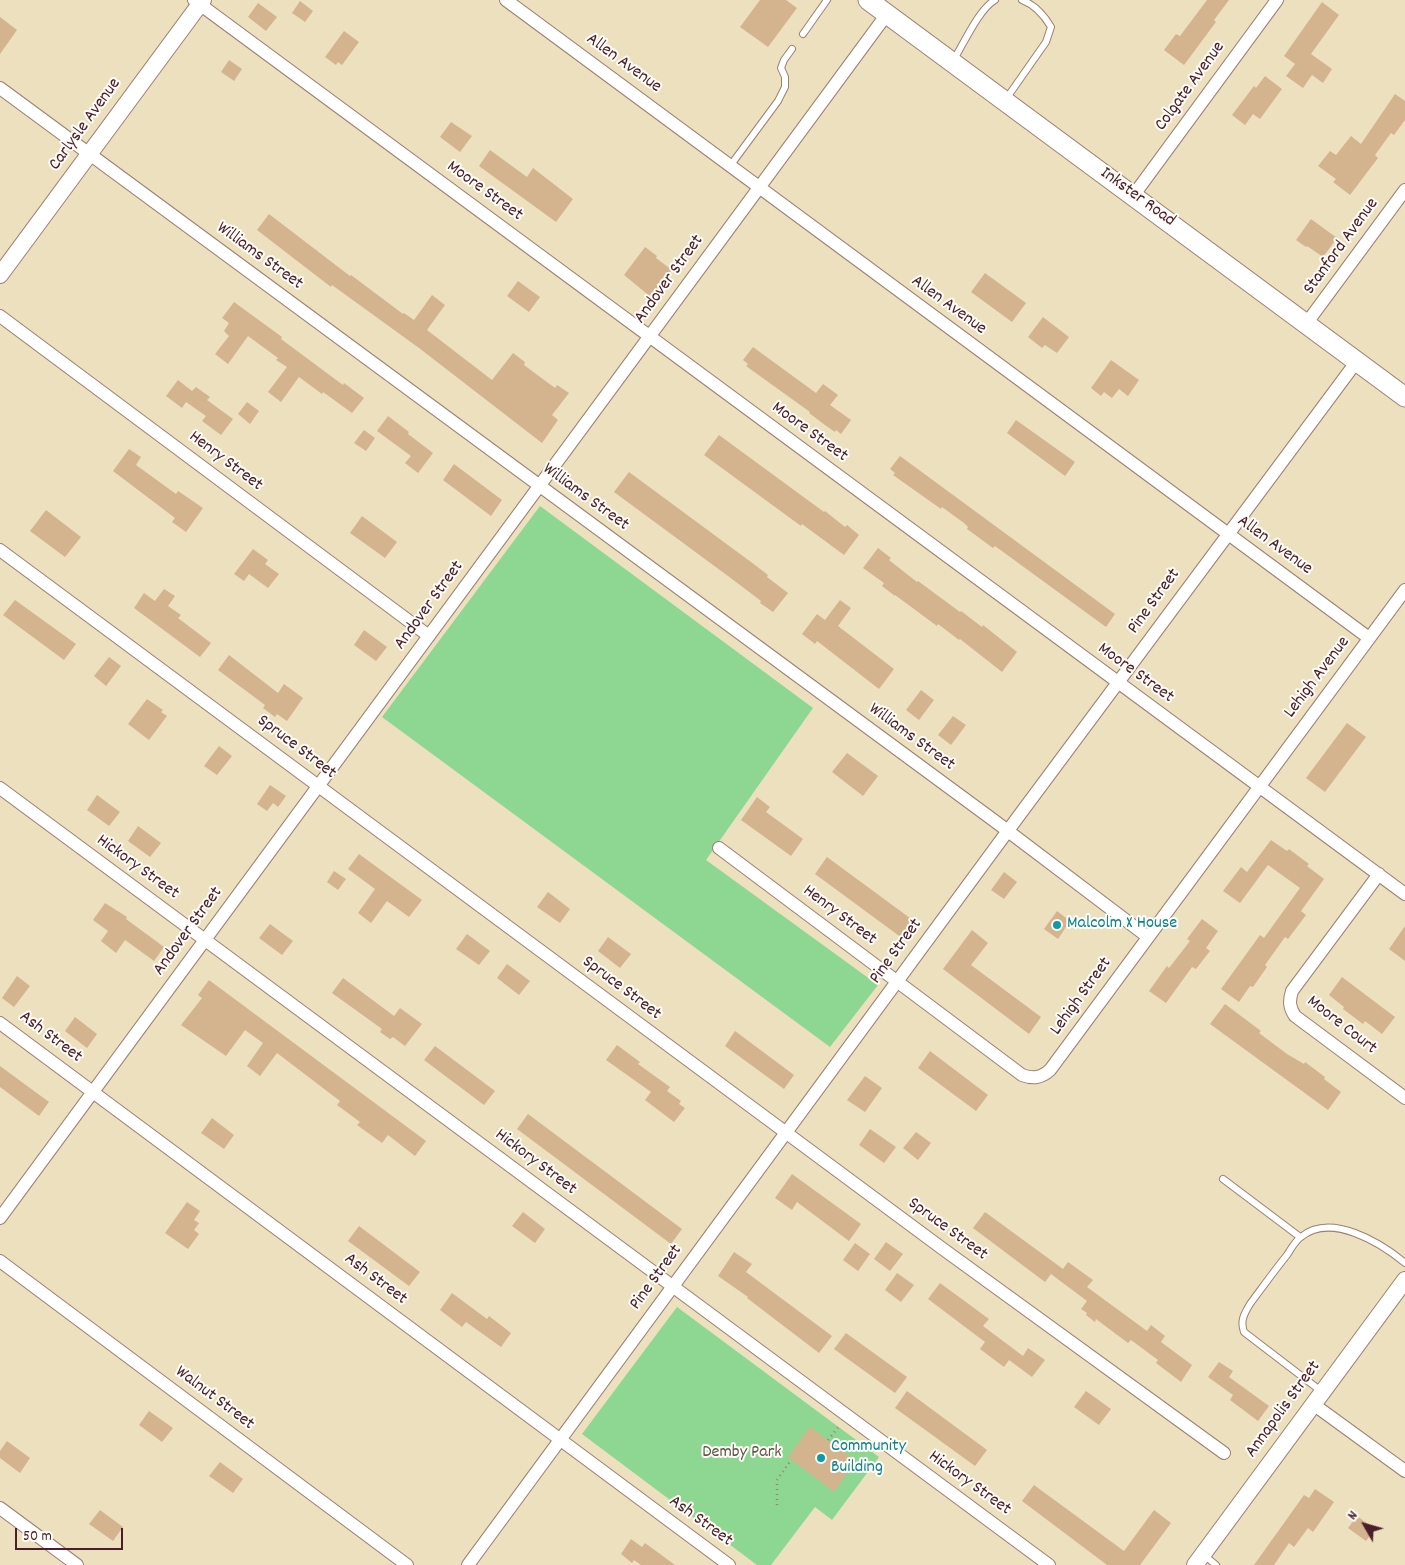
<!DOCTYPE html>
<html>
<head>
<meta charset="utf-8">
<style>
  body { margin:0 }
  #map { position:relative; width:1405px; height:1565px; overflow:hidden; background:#ece0be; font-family:Dekko,sans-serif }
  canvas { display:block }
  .north { position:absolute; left:1340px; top:1500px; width:50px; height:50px; -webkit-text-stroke:4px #fdfcf7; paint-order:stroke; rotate:308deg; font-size:14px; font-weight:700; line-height:20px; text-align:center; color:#4a1f2b }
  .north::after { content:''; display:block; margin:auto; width:18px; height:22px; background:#4a1f2b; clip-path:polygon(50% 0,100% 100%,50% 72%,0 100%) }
  .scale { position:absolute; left:15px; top:1528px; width:108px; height:22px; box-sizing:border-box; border:2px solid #4a1f2b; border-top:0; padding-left:6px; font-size:15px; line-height:18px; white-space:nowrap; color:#4a1f2b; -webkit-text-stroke:4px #fdfcf7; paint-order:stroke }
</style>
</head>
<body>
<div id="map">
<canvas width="1405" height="1565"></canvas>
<div class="north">N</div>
<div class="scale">50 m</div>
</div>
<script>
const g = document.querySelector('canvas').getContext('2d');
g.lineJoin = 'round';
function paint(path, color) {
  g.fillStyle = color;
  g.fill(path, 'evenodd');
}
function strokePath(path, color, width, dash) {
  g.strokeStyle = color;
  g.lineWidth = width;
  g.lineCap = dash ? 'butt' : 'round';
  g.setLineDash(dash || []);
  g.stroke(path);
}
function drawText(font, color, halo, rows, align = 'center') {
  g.font = font + ' Dekko,sans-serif';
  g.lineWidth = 4;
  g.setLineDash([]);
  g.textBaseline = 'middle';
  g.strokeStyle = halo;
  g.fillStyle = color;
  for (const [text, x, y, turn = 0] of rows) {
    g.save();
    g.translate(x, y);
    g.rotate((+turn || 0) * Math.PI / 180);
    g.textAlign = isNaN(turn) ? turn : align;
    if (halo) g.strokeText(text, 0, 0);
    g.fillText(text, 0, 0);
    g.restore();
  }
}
paint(new Path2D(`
  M540 506 813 708 706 860 878 985 830 1047 382 717Z
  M677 1307 879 1457 832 1520 815 1507 771 1565H757L582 1434Z`), '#8ed792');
paint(new Path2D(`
  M760 0H786L797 8 768 47 740 27Z
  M1207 0H1229L1214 20 1216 22 1184 65 1164 50 1176 34 1180 36Z
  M300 1 313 11 305 22 292 13Z
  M1322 2 1339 15 1311 54 1332 69 1323 83 1312 75 1303 88 1286 76 1295 64 1284 56Z
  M258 3 277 17 266 31 248 17Z
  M0 17 17 30 0 54Z
  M344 31 359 42 342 65 338 62 336 65 325 57Z
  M229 60 242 69 234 81 221 72Z
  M1265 76 1282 89 1260 119 1253 114 1245 125 1232 115 1254 86 1256 88Z
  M1395 94 1405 101V120L1394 135 1391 133 1375 155 1378 158 1350 195 1333 182 1336 179 1318 166 1330 151 1336 155 1351 136 1361 144Z
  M451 122 472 136 460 152 440 137Z
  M490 150 527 177 533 168 573 199 556 222 479 166Z
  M269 214 350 276 351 275 403 314 404 313 414 320 432 295 445 305 427 330 492 380 513 353 525 362 524 365 555 388 557 385 569 393 552 415 558 420 542 443 419 348 332 285 331 287 257 230Z
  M1311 219 1337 238 1323 257 1307 246 1306 247 1296 240Z
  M645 247 657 256 656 258 672 270 652 298 624 275Z
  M985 273 1026 303 1012 322 971 292Z
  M518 281 540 297 529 312 507 296Z
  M234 302 282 337 281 339 343 385 344 383 364 398 352 413 323 392 322 394 299 377 281 402 268 392 287 367 276 360 278 358 248 336 228 364 215 354 229 336 224 331 229 323 222 318Z
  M1043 317 1069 337 1057 353 1045 345 1042 348 1028 337Z
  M753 347 816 393 823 384 838 395 830 405 851 420 841 434 836 430 835 432 825 425 809 413 810 412 746 366 748 364 743 360Z
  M1111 360 1139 380 1128 396 1119 389 1112 398 1104 392 1101 396 1091 388Z
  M178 380 192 391 196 387 210 397 207 400 233 419 221 435 202 421 206 416 186 402 182 408 166 396Z
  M247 402 259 411 250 424 238 414Z
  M388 416 409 432 408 434 433 453 418 473 405 463 411 456 377 431Z
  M1016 420 1075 462 1065 476 1007 433Z
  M364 430 375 438 366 451 354 443Z
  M719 435 824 512 825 511 845 527 847 525 859 535 844 555 802 524 801 526 704 455Z
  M129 449 141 457 136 465 176 494 178 491 203 508 186 532 172 522 175 518 113 471Z
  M900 456 1115 614 1106 627 1021 565 995 546 993 548 967 529 968 527 964 523 942 507 941 509 893 475 895 473 890 469Z
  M454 464 502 500 491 516 443 480Z
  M629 472 755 565 768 575 767 577 788 593 773 612 760 603 761 601 732 579 614 492Z
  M46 510 81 537 65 557 30 531Z
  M362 516 397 542 385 558 350 533Z
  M878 548 891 558 889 560 917 582 918 581 960 612 961 611 982 627 983 625 1017 652 1002 672 960 639 959 640 938 624 937 626 895 595V596L882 586 884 583 863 568Z
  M253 549 268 560 265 564 279 574 268 588 249 574 244 581 234 574Z
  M164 589 175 596 168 606 181 615 178 618 211 643 200 657 134 608 144 593 155 601Z
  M15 600 76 644 64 660 3 615Z
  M840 600 851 608 838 626 894 669 879 689 817 641 815 644 802 634 817 614 825 620Z
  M364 630 387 647 376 661 354 645Z
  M229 655 278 693 284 684 303 698 287 721 277 714 275 717 263 708 265 705 218 670Z
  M109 657 121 666 106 686 94 676Z
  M921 690 934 700 919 720 906 710Z
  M147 699 163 710 161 712 167 716 149 740 128 724Z
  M953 716 966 725 951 745 938 735Z
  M1347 723 1366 737 1325 792 1306 778Z
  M219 746 232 756 217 775 204 766Z
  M847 753 878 776 863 796 832 772Z
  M270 785 286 796 278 807 273 803 267 811 257 804Z
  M97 795 120 812 109 826 87 810Z
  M757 797 770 807 766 812 803 839 791 856 741 820Z
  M138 826 161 843 150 857 128 841Z
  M1271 840 1287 851 1289 849 1309 864 1307 866 1324 879 1301 911 1306 915 1288 939 1285 937 1265 965 1267 967 1253 987 1250 986 1239 1002 1221 989 1260 935 1264 938 1300 888 1268 865 1240 903 1223 891 1241 867 1247 872Z
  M359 854 422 900 409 917 387 901 371 923 358 913 375 889 348 869Z
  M827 857 914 921 902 938 815 874Z
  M334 871 346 879 338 890 327 882Z
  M1004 872 1017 882 1004 899 991 890Z
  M548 892 570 909 560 923 537 907Z
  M105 903 127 917 126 919 164 947 154 961 125 940 116 953 101 941 108 931 93 920Z
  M1057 911 1070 921 1058 939 1044 929Z
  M1202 919 1218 931 1206 948 1210 951 1196 969 1192 967 1166 1003 1149 991 1167 966 1169 968 1190 941 1187 939Z
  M270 924 293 941 282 955 259 938Z
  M1405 926V961L1389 949Z
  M972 930 988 943 971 965 1041 1017 1029 1034 943 969Z
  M467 934 490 951 479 965 456 949Z
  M608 937 631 954 620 968 598 951Z
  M507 964 530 981 519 995 497 978Z
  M17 976 30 986 14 1007 2 998Z
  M1342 977 1395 1017 1382 1034 1365 1021 1363 1024 1343 1009 1344 1007 1329 995Z
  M343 978 394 1016 400 1008 422 1024 405 1046 393 1037 390 1039 380 1032 382 1029 332 993Z
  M209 980 426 1141 415 1156 388 1135 382 1143 357 1125 360 1122 337 1105 340 1101 277 1053 260 1076 247 1066 263 1043 245 1030 226 1056 181 1025 202 998 198 995Z
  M1225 1004 1261 1031 1259 1033 1287 1054 1304 1064 1305 1062 1325 1077 1324 1079 1341 1092 1328 1110 1210 1024Z
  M75 1017 97 1034 87 1048 65 1031Z
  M735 1031 794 1075 784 1089 725 1046Z
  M617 1045 640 1062 638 1064 670 1087 667 1091 681 1101 679 1104 685 1108 674 1122 645 1100 651 1092 606 1060Z
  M435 1046 495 1091 484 1105 424 1060Z
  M930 1051 988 1095 976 1111 918 1068Z
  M0 1066 49 1102 39 1116 0 1087Z
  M865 1076 882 1088 865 1112 847 1100Z
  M528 1114 682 1229 671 1244 517 1129Z
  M212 1118 234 1135 224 1149 201 1133Z
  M870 1129 896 1147 884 1163 859 1145Z
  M916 1132 931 1143 918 1160 903 1148Z
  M792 1174 861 1224 849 1241 797 1202 792 1210 775 1198Z
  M187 1202 200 1211 194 1220 199 1223 194 1230 199 1234 188 1249 165 1233Z
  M523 1212 545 1229 535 1243 512 1226Z
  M985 1212 1063 1269 1068 1262 1093 1280 1087 1287 1147 1331 1151 1325 1165 1336 1161 1342 1192 1365 1181 1382 1156 1363 1158 1360 1131 1340 1128 1343 1096 1319 1095 1322 1086 1315 1087 1313 1081 1309 1087 1301 1051 1274 1045 1282 973 1228Z
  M359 1226 420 1272 409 1286 348 1241Z
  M886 1242 903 1254 890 1271 874 1259Z
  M855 1243 870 1254 858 1271 843 1260Z
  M734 1252 752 1264 746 1272 832 1336 819 1353 747 1298 748 1297 718 1276Z
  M897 1273 914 1285 901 1302 885 1290Z
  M940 1283 989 1319 983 1326 1023 1356 1028 1348 1045 1360 1032 1377 1009 1360 1004 1367 980 1349 985 1342 928 1299Z
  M452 1293 487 1319 489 1316 511 1333 501 1347 466 1322 462 1327 440 1310Z
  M846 1333 907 1377 895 1393 834 1349Z
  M1219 1362 1233 1371 1229 1377 1269 1406 1258 1421 1230 1400 1233 1395 1208 1377Z
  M907 1391 987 1450 975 1466 895 1408Z
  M1086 1391 1111 1409 1099 1425 1074 1407Z
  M149 1411 173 1428 162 1442 139 1425Z
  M810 1427 856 1461 834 1492 788 1457Z
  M7 1441 30 1458 20 1473 0 1458V1451Z
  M220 1462 243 1479 233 1493 209 1476Z
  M1034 1485 1124 1551 1154 1510 1171 1523 1140 1565H1107L1022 1501Z
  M1315 1489 1334 1502 1313 1532 1308 1528 1294 1547 1289 1543 1274 1565H1254L1304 1495 1309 1498Z
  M100 1510 123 1527 113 1541 89 1524Z
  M1357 1516 1375 1529 1366 1541 1348 1528Z
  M631 1539 642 1547 645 1543 675 1565H641L634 1560 632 1563 621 1554Z`), '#d3b48f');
const service = new Path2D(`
  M803 34 827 0
  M953 61C963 45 979 9 995 0
  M1006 99 1046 42 1051 27C1044 15 1035 5 1022 0
  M730 166 778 101 785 87V77L781 68 784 60 792 49
  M1223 1179 1300 1237
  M1321 1391 1244 1332C1240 1321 1244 1314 1250 1304 1262 1288 1274 1271 1287 1255 1291 1249 1295 1241 1301 1237 1331 1212 1381 1243 1405 1263
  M1204 1555 1216 1565`);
const minor = new Path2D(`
  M194 0 1405 894
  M506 0 1369 638
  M0 88 996 822 1148 937
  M1133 196 1277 0
  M0 316 429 636
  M1306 324 1405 190
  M0 550 943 1249 1224 1453
  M0 788 1049 1565
  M719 848 1022 1075C1033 1079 1041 1078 1050 1070L1405 590
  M1379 874 1292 991C1289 1001 1289 1007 1295 1016L1405 1098
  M0 1023 729 1565
  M0 1218 887 14
  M0 1261 407 1565
  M1313 1404 1405 1471
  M0 1508 77 1565
  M468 1565 1018 817 1357 361`);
const tertiary = new Path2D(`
  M0 275 203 0
  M1195 1565 1405 1280`);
const secondary = new Path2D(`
  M868 0 1405 397`);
strokePath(service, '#9b8074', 8);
strokePath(minor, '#9b8074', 14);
strokePath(tertiary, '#9b8074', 18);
strokePath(secondary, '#9b8074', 21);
strokePath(new Path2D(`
  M828 1440 840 1425
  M777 1505V1480L791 1460`), '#9b8074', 2.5, [1, 4]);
strokePath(service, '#fff', 6);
strokePath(minor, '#fff', 12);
strokePath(tertiary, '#fff', 16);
strokePath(secondary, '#fff', 19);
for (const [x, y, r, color] of [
  [1057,925,5,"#0f9aa8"],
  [821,1458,5,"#0f9aa8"]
]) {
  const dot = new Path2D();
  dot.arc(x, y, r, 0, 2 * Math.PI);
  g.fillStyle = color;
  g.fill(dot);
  strokePath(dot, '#fdfcf7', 2);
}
drawText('18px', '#4a1f2b', '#fdfcf7', [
  ["Allen Avenue",623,64,36],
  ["Colgate Avenue",1191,87,-54],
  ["Carlysle Avenue",86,125,-54],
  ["Moore Street",484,192,36],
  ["Inkster Road",1137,198,36],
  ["Stanford Avenue",1342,247,-54],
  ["Williams Street",259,257,36],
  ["Andover Street",670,280,-54],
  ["Allen Avenue",948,306,36],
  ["Moore Street",809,433,36],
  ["Henry Street",225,462,37],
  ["Williams Street",585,498,36],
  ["Allen Avenue",1274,546,36],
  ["Pine Street",1155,602,-54],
  ["Andover Street",430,606,-54],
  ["Moore Street",1135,674,36],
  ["Lehigh Avenue",1318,678,-53],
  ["Williams Street",911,738,36],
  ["Spruce Street",296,748,37],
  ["Hickory Street",137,868,36],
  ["Henry Street",839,916,37],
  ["Andover Street",189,932,-54],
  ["Pine Street",897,952,-54],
  ["Spruce Street",621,989,37],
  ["Lehigh Street",1082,997,-54],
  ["Moore Court",1341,1026,38],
  ["Ash Street",50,1038,37],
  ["Hickory Street",535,1163,37],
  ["Spruce Street",947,1230,36],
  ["Pine Street",657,1278,-54],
  ["Ash Street",375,1280,37],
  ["Walnut Street",214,1399,37],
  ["Annapolis Street",1284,1410,-54],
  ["Hickory Street",969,1484,36],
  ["Ash Street",700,1522,36]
]);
drawText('18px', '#0d838f', '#fdfcf7', [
  ["Malcolm X House",1067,925],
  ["Community",831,1448],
  ["Building",831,1469]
], 'left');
drawText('18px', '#5e564a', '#fdfcf7', [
  ["Demby Park",742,1454]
]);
</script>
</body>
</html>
